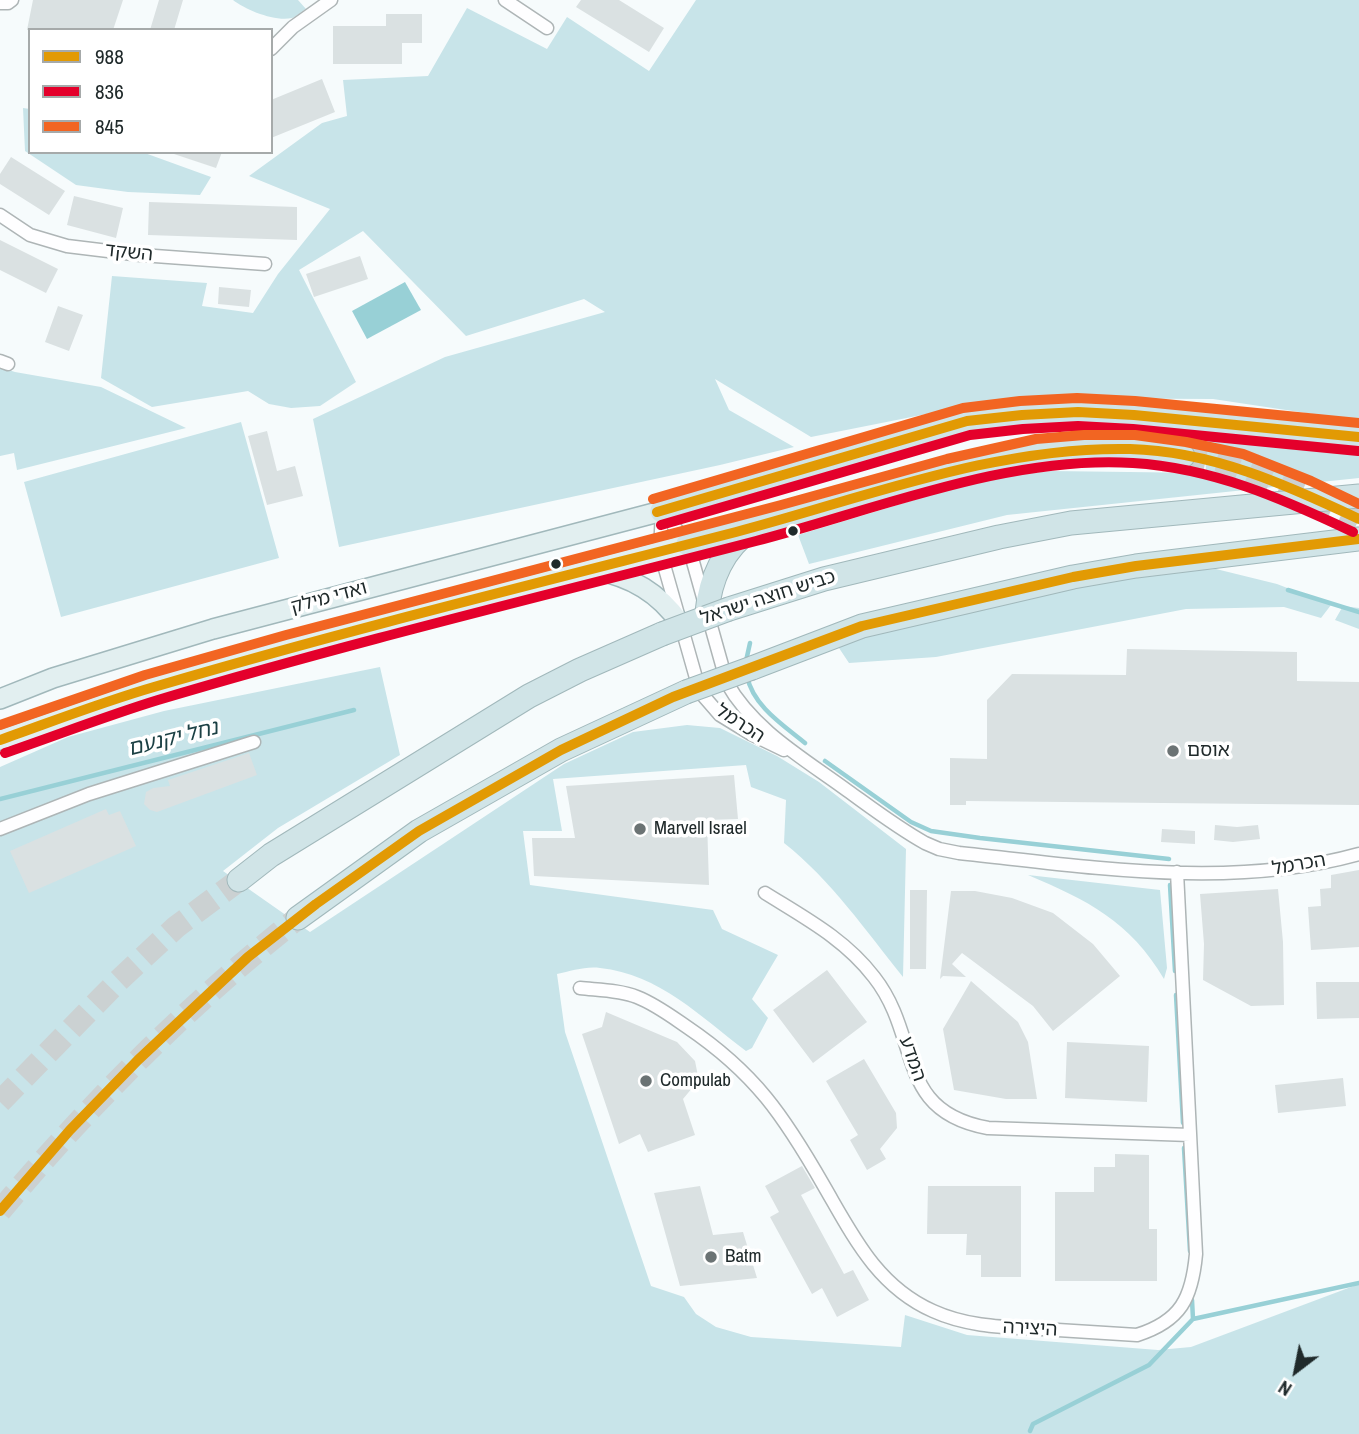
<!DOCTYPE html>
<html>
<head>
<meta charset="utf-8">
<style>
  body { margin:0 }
  #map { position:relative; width:1359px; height:1434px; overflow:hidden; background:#f6fbfc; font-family:"Archivo Narrow",sans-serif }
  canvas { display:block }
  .legend { position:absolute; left:28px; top:28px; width:245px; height:126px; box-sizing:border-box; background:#fff; border:2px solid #a6aaaa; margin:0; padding:9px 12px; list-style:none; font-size:21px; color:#202a2b }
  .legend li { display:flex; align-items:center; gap:14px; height:35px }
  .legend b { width:35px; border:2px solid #a6aaaa }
  .north { position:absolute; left:1261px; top:1336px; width:70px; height:70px; -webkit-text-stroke:5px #fff; paint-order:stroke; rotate:212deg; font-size:19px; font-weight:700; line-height:28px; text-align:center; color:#202a2b }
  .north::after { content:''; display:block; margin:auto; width:24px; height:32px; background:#202a2b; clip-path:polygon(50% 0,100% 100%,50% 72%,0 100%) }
</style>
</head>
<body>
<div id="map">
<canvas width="1359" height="1434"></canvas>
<ul class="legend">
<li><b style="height:9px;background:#e29a04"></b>988</li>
<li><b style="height:9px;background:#e4002b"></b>836</li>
<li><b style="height:9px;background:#f26522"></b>845</li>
</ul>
<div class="north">N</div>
</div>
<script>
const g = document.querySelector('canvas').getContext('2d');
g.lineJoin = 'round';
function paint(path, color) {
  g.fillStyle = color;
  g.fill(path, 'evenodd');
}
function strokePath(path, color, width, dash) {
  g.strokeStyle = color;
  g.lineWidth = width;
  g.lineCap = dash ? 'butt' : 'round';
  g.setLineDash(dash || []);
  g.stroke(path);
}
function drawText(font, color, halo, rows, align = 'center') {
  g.font = font + ' "Archivo Narrow","Noto Sans Hebrew",sans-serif';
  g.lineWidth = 7;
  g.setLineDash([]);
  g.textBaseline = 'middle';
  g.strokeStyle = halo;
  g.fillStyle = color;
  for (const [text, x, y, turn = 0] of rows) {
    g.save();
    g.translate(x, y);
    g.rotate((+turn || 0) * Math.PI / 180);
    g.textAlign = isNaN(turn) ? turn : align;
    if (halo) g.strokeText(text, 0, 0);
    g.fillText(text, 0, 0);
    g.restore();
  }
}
paint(new Path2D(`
  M233 0H298L306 9C302 11 296 17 292 18 275 22 246 10 233 0Z
  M696 0H1359V421L1213 399 1007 398 811 437 715 379 729 410 794 447 720 465 339 547 313 419 445 357 605 312 584 299 466 336 363 231 299 270 356 382 320 406 291 408 269 404 248 391 152 407 101 378 112 276 207 283 202 306 253 313 278 274 330 209 249 176 322 123 347 116 343 80 428 76 467 8 547 49 567 17 649 71Z
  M23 108 30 109V152H142L211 177 200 195 128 192 76 185 25 151Z
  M0 367 15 372 101 387 186 428 17 470 14 453 0 456Z
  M241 422 279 558 61 617 24 482Z
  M1205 437 1359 448V478L1007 515 809 564 798 535 987 478 1051 471 1206 473Z
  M1216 569 1277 584 1331 605 1321 618 1284 607 1186 609 936 657 849 663 837 645C960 611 1088 577 1216 569Z
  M1343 606 1359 608V629L1335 620Z
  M380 667 400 755 278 828 223 871 310 932 564 764 633 732 687 725 720 728 777 756 819 782 906 849 903 977C866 931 831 880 784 843L786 800 751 787 746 765 553 779 562 831H523L530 885 713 910 722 929 778 955 752 999 768 1018 752 1048 746 1051C701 1017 659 974 600 968 586 966 571 971 557 974L565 1032 651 1286 684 1297 696 1314 716 1327 751 1337 901 1347 905 1315 967 1335 1158 1350 1191 1347 1359 1284V1434H0V767L68 737 164 711Z
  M1028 875 1160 890 1167 968 1164 979C1130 921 1087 900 1028 875Z`), '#c8e4e9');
paint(new Path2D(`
  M405 282 421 310 367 339 352 311Z`), '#98d0d6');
strokePath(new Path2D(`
  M1288 590 1359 612
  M746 661 750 643
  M747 676C753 706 783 725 805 743
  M825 761 911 822 931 831 980 838 1169 859
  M0 799 354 710
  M1170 885 1175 971
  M1176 995 1183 1123
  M1184 1148 1190 1251
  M1193 1319 1359 1283
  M1030 1431 1033 1424 1149 1365 1193 1319 1192 1300`), '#98d0d6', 4.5);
paint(new Path2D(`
  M33 0H123L113 30H27Z
  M159 0H183L174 30H150Z
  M581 0H619L664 28 649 52 576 7Z
  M386 14H422V43H402V64H333V26H386Z
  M322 79 335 112 271 138V100Z
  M175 152H222L216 168 174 154Z
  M11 157 65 191 49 215 0 184V174Z
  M74 196 123 208 116 238 67 225Z
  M149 202 297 207V240L148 235Z
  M0 240 58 269 46 293 0 270Z
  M360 256 368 279 314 297 306 274Z
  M219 287 251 290 249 307 218 304Z
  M58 306 83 315 69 351 45 342Z
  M267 431 277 471 295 466 303 496 267 505 248 436Z
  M1127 649 1297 652V681L1359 682V805L966 801V805H950V758L987 759V700L1012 674 1126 675Z
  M249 753 257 775 157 812 150 810 144 804 146 792 153 788 170 786 168 780Z
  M734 775 738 819 707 820 709 885 534 876 532 838H575L566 786Z
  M106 809 109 815 120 811 136 846 29 893 10 851Z
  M1215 825 1237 827 1258 825 1260 839 1233 842 1214 840Z
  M1162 829 1195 831V844L1161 842Z
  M1359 870V947L1311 950 1308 907 1321 906 1320 889 1331 888V875Z
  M1278 889 1283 942 1284 1005 1251 1006 1203 980 1204 944 1200 894Z
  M910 890H927L926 969H910Z
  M951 891H975L1012 898 1053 913 1093 944 1120 976 1053 1031 1033 1006 962 953 952 964 966 977 943 976 940 979Z
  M827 970 867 1022 813 1063 773 1010Z
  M971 981 1018 1022 1028 1042 1037 1099H1006L954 1090 943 1029Z
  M1316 982H1359V1018L1317 1019Z
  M606 1012 677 1042 695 1061 698 1076 693 1087 683 1099 695 1135 648 1152 640 1134 619 1144 582 1034 602 1027Z
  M1067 1042 1149 1046 1147 1102 1065 1098Z
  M864 1059 896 1113 897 1128 880 1149 886 1159 867 1170 850 1140 858 1135 826 1081Z
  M1343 1078 1346 1106 1278 1113 1275 1085Z
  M1115 1154 1149 1155V1229H1157V1281H1055V1192H1094V1167H1115Z
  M802 1166 815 1188 801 1195 844 1274 853 1270 869 1300 837 1317 822 1288 812 1294 770 1217 779 1212 765 1186Z
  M700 1186 713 1235 743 1232 757 1278 680 1286 654 1193Z
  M928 1186H1021V1277H981V1255H966L967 1234H927Z`), '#dae1e2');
strokePath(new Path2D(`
  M1183 456 1238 467 1306 494 1359 519
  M0 1102 117 982 176 927 239 880
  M0 1211C89 1105 189 1004 298 918`), '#cbd1d2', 23, [23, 11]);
const minor = new Path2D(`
  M505 0 547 28
  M0 3H8L12 0
  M271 49 293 27 331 0
  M0 215 30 235 67 246 141 255 265 264
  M0 361 8 364
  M662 511 688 544 727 683C753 730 806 760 848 791 873 809 898 828 925 843L939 849 959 853C1091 867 1230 890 1359 854
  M662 511 660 551 700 692 720 715 751 734 784 750
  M0 829 89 794 254 742
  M765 893C805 918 845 939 874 977 922 1038 894 1111 988 1128L1190 1135
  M580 988C598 990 620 990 637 997 655 1004 671 1016 687 1027 755 1073 784 1116 824 1186 853 1236 877 1286 933 1311 968 1327 1004 1327 1042 1329 1074 1331 1106 1333 1137 1335 1181 1321 1192 1298 1196 1254L1177 872`);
const primary = new Path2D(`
  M595 570C632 577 659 593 680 623
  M0 699 53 678 213 629 662 511
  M0 740 150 688 290 648 688 544`);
const motorway = new Path2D(`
  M662 511 967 421 1022 415 1078 412 1134 415 1359 437
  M688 544C755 527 822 509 889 490 953 472 1019 450 1087 449 1119 448 1151 451 1183 456
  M729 609 824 579 999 537 1071 523 1359 496
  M707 612C710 580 723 548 752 529
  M752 668 862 626 1073 577 1136 566 1359 539
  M239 880 271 855 529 696 580 670 662 634
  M298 918 419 831 561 750 686 692`);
strokePath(minor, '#aeb5b6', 15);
strokePath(primary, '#a1b8bb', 22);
strokePath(motorway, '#a1b8bb', 25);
strokePath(minor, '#fefeff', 12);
strokePath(primary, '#e2eff0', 19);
strokePath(motorway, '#d0e4e7', 23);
const motorwayBridge = new Path2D(`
  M662 634 729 609
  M686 692 752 668`);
strokePath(motorwayBridge, '#a1b8bb', 25, []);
strokePath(motorwayBridge, '#d0e4e7', 23);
strokePath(new Path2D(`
  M657 512 967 421 1022 415 1078 412 1134 415 1359 437
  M0 740C51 722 102 702 154 687 347 630 542 582 736 532 865 498 995 446 1130 449 1212 451 1287 485 1359 519
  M0 1211 70 1130 138 1060 248 957 316 904 419 831 561 750 673 697 862 626 1073 577 1136 566 1359 539`), '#e29a04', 10);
strokePath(new Path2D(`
  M661 525 970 435 1023 429 1078 426 1133 429 1358 451
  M5 753C55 736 106 716 158 700 355 641 556 593 756 541 875 510 1009 455 1133 463 1213 468 1281 498 1353 532`), '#e4002b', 10);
strokePath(new Path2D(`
  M653 499 963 408 1020 401 1077 398 1135 401 1359 423
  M0 725 145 675 286 635 781 505 947 459 1036 439 1084 435H1135L1186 442 1243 454 1311 481 1359 504`), '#f26522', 10);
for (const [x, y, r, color] of [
  [793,531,6,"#202a2b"],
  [556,564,6,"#202a2b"],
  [1173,751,7,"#6b7374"],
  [640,829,7,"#6b7374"],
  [646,1081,7,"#6b7374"],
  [711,1257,7,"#6b7374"]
]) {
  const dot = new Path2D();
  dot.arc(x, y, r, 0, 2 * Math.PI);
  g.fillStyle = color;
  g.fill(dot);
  strokePath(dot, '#fff', 2.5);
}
drawText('19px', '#202a2b', '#fff', [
  ["השקד",129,253,6],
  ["ואדי מילק",329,598,-15],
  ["כביש חוצה ישראל",768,598,-18],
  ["הכרמל",740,724,33],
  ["הכרמל",1299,865,-10],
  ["המדע",912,1059,71],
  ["היצירה",1030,1329,3]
]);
drawText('19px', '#202a2b', '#fff', [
  ["אוסם",1187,751],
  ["Marvell Israel",654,829],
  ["Compulab",660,1081],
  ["Batm",725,1257]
], 'left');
drawText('italic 21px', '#1b4044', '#fff', [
  ["נחל יקנעם",173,739,-14]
]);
</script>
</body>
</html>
